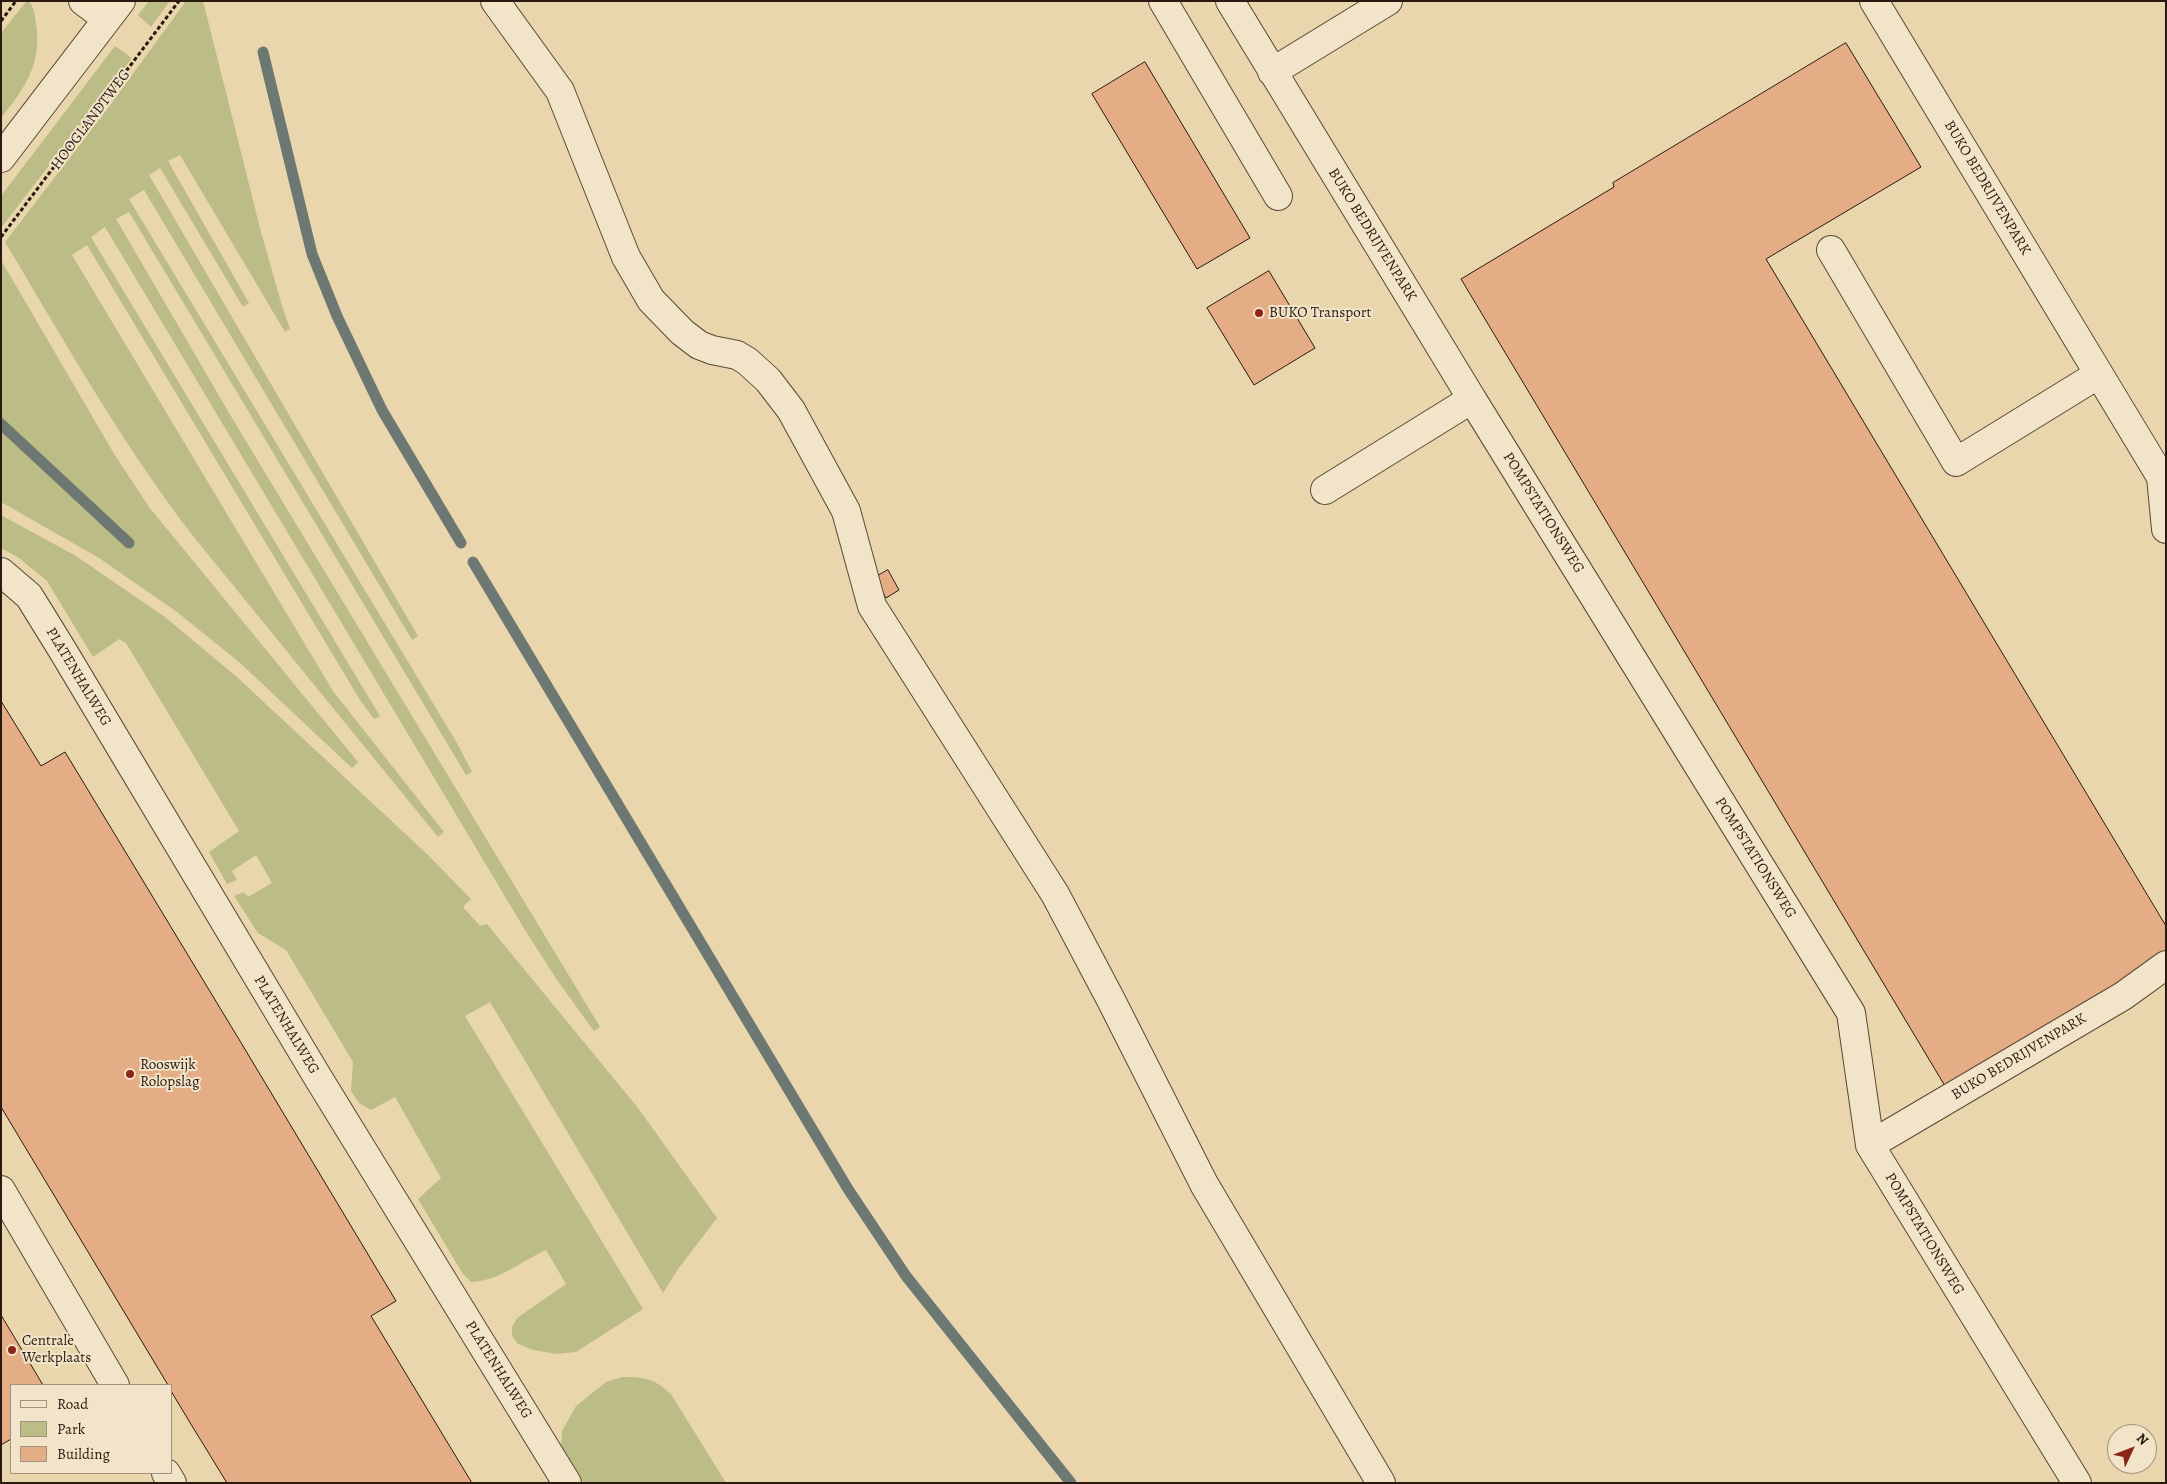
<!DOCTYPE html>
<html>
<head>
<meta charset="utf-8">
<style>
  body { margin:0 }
  #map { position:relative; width:2167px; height:1484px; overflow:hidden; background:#ead6ac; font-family:Alegreya,serif }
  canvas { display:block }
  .frame { position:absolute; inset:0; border:2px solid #291910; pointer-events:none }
  .legend { position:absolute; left:10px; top:1384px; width:162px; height:90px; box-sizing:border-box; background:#f1e4c9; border:1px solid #a1937f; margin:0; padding:6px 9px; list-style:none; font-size:15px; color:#291910 }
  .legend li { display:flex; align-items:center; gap:10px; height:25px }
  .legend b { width:25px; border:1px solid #a1937f }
  .north { position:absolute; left:2107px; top:1424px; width:50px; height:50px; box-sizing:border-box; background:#f1e4c9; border:1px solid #a1937f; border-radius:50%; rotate:47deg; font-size:14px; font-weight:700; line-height:20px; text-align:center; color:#291910 }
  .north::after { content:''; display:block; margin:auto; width:18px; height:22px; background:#8f2418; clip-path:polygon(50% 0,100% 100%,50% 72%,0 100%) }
</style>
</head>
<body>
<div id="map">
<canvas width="2167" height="1484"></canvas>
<div class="frame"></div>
<ul class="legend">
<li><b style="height:6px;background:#f1e4c9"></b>Road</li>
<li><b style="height:14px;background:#bcbc86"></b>Park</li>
<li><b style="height:14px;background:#e5ad85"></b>Building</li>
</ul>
<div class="north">N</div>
</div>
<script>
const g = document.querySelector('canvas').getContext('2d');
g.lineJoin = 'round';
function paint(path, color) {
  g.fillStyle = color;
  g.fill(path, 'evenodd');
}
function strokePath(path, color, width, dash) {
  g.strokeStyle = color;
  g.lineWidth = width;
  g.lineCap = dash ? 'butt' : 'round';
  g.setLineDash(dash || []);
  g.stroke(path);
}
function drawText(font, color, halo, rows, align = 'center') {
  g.font = font + ' Alegreya,serif';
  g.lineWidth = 4;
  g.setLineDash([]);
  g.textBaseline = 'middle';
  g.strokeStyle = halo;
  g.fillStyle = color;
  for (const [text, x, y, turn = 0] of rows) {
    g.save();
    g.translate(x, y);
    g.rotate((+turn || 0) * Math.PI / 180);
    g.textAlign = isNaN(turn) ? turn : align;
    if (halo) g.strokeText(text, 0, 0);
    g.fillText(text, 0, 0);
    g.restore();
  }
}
paint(new Path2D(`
  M29 1C34 8 35 15 36 23 42 64 25 88 1 118V33L25 3Z
  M149 1H170L151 27 138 15Z
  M186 1H203L260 228 282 306 290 329 285 332 180 155 168 161 249 303 243 307 160 168 149 175 418 636 412 640 144 190 129 199 457 743 472 772 466 775 129 212 116 219 232 418 600 1027 594 1031 557 980 525 930 105 227 91 237 380 716 374 719 360 700 87 245 72 255 333 691 444 832 438 837 193 536C122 444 65 342 5 242L105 112Z
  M115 46 132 58 1 228V196Z
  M1 260 113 452 149 507 358 762 352 768 239 662 177 612 99 558 1 502Z
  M1 515 76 556 165 617 238 678 428 855 471 899 463 907 480 926 487 924 638 1108 717 1218 678 1269 663 1293 490 1002 465 1016 643 1309 576 1352 556 1354 533 1350 518 1344 512 1336V1327L517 1318 566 1284 546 1250C521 1261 500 1281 471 1282L463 1274 418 1199 441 1178 395 1097 371 1110 359 1103 351 1091 353 1062 286 950 258 933 234 896 244 892 248 897 272 883 256 855 232 871 237 880 227 884 209 852 239 831 126 643 119 639 93 657 47 581 19 558 1 548Z
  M622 1377C645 1377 653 1378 671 1394L726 1483H584L561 1446 562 1431 576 1406 606 1382Z`), '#bcbc86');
strokePath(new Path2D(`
  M263 52 312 254 337 316 382 410 461 543
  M1 424 129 543
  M473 562 848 1189 906 1276 1071 1483`), '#6d7872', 11);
const building = new Path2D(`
  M1846 43 1921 167 1766 259 2166 926V954L1945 1086 1461 279 1614 187 1613 183Z
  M1145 62 1250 238 1197 269 1092 94Z
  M1269 271 1315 348 1254 385 1207 308Z
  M888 570 899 590 886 598 874 578Z
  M1 701 41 766 65 752 240 1041 396 1301 371 1316 472 1483H227L189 1421 171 1391V1385H168L1 1107Z
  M1 1315 43 1385H11V1439L1 1445Z`);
paint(building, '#e5ad85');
strokePath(building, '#291910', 1);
const minor = new Path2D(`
  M83 1 107 19
  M495 1 560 91 626 257 651 300 682 332 699 345 712 350 737 355 747 361 768 380 791 410 846 511 872 606 1055 894 1111 1000 1204 1184 1381 1483
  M1163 1 1278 196
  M1230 1 1472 399
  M1874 1 2161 477 2166 529
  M1272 72 1388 1
  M1 158 121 1
  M1831 250 1956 462 2099 374
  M1325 490 1472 399 1851 1013 1870 1145 2077 1483
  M1 572 29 596 63 651 317 1076 567 1483
  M1870 1145 2123 996 2166 965
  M1 1190 115 1385
  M166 1473 172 1483`);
strokePath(minor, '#594837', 30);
strokePath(new Path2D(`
  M1 21 16 1
  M1 237 179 1`), '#291910', 3, [4, 2.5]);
strokePath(minor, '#f1e4c9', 28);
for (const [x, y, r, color] of [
  [1259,313,5,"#8f2418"],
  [130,1074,5,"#8f2418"],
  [12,1350,5,"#8f2418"]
]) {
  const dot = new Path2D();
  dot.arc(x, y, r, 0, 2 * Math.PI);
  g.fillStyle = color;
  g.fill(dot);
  strokePath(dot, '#f1e4c9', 2);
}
drawText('15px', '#291910', '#f1e4c9', [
  ["HOOGLANDTWEG",91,120,-53],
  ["BUKO BEDRIJVENPARK",1987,188,59],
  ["BUKO BEDRIJVENPARK",1372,235,58],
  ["POMPSTATIONSWEG",1543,513,58],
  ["PLATENHALWEG",78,677,59],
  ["POMPSTATIONSWEG",1755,858,58],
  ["PLATENHALWEG",286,1025,59],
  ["BUKO BEDRIJVENPARK",2019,1057,-31],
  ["POMPSTATIONSWEG",1924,1234,59],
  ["PLATENHALWEG",498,1370,58]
]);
drawText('15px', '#291910', '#f1e4c9', [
  ["BUKO Transport",1269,313],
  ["Rooswijk",140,1065],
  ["Rolopslag",140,1082],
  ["Centrale",22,1341],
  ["Werkplaats",22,1358]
], 'left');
</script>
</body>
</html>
